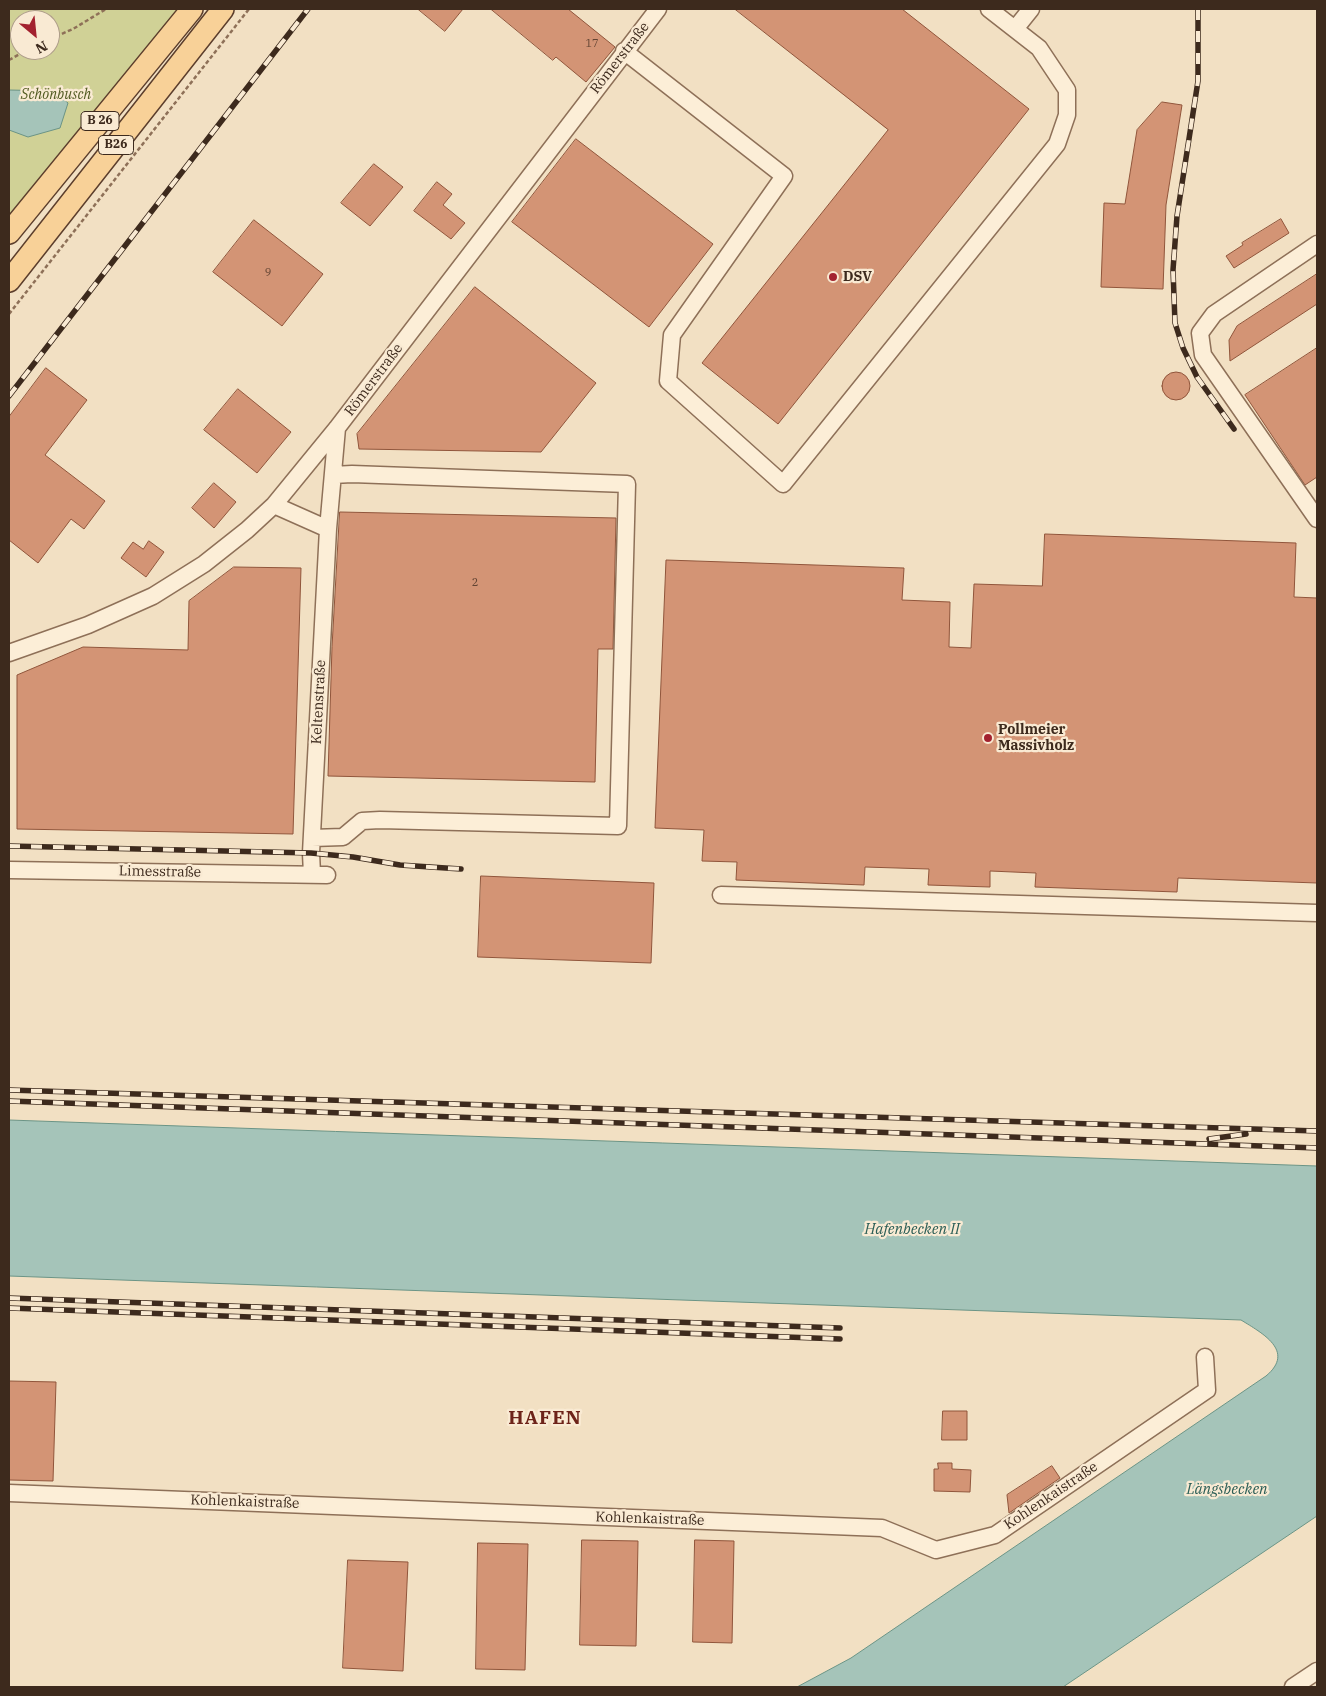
<!DOCTYPE html>
<html>
<head>
<meta charset="utf-8">
<style>
  body { margin:0 }
  #map { position:relative; width:1326px; height:1696px; overflow:hidden; background:#f2e0c3; font-family:"IBM Plex Serif",serif }
  canvas { display:block }
  .frame { position:absolute; inset:0; border:10px solid #3d2a1d; pointer-events:none }
  .north { position:absolute; left:10px; top:10px; width:50px; height:50px; box-sizing:border-box; background:#f9ead3; border:1px solid #ae9d8a; border-radius:50%; rotate:152deg; font-size:14px; font-weight:700; line-height:20px; text-align:center; color:#3d2a1d }
  .north::after { content:''; display:block; margin:auto; width:18px; height:22px; background:#a3222f; clip-path:polygon(50% 0,100% 100%,50% 72%,0 100%) }
</style>
</head>
<body>
<div id="map">
<canvas width="1326" height="1696"></canvas>
<div class="frame"></div>
<div class="north">N</div>
</div>
<script>
const g = document.querySelector('canvas').getContext('2d');
g.lineJoin = 'round';
function paint(path, color) {
  g.fillStyle = color;
  g.fill(path, 'evenodd');
}
function strokePath(path, color, width, dash) {
  g.strokeStyle = color;
  g.lineWidth = width;
  g.lineCap = dash ? 'butt' : 'round';
  g.setLineDash(dash || []);
  g.stroke(path);
}
function drawText(font, color, halo, rows, align = 'center') {
  g.font = font + ' "IBM Plex Serif",serif';
  g.lineWidth = 4.5;
  g.setLineDash([]);
  g.textBaseline = 'middle';
  g.strokeStyle = halo;
  g.fillStyle = color;
  for (const [text, x, y, turn = 0] of rows) {
    g.save();
    g.translate(x, y);
    g.rotate((+turn || 0) * Math.PI / 180);
    g.textAlign = isNaN(turn) ? turn : align;
    if (halo) g.strokeText(text, 0, 0);
    g.fillText(text, 0, 0);
    g.restore();
  }
}
paint(new Path2D(`
  M9 9H185L9 224ZM20 20H50V50H20Z`), '#d0d196');
const water = new Path2D(`
  M9 90 54 91 68 103 60 128 28 137 9 130Z
  M9 1120 1317 1166V1516L1063 1687H797L851 1658 1266 1376C1296 1351 1262 1333 1241 1320L9 1276Z`);
paint(water, '#a5c4b9');
strokePath(water, '#6b9486', 1);
const building = new Path2D(`
  M418 9H463L445 31Z
  M491 9H568L615 47 586 82 556 57 553 60Z
  M735 9H902L1029 109 778 424 702 363 888 130Z
  M1162 102 1182 105 1166 205 1163 289 1101 287 1104 203 1125 204 1137 130Z
  M576 139 713 244 649 327 512 222Z
  M374 164 403 187 370 226 341 203Z
  M437 182 452 194 443 205 465 223 451 239 414 211Z
  M1281 219 1289 233 1234 268 1226 256 1243 245 1242 243Z
  M254 220 323 274 282 326 213 272Z
  M1317 274V304L1230 361 1229 340 1237 326Z
  M475 287 596 383 541 452 359 449 357 434Z
  M1317 348V477L1305 485 1245 395Z
  M46 368 87 400 45 455 105 501 84 529 71 519 38 563 9 540V417Z
  M1162 386a14 14 0 1 1 28 0a14 14 0 1 1-28 0Z
  M238 389 291 432 257 473 204 430Z
  M214 483 236 502 214 528 192 508Z
  M340 512 616 518 613 649H598L595 782 328 776 332 647Z
  M1045 534 1296 543 1294 597 1317 598V883L1178 878 1177 892 1035 887 1036 873 990 871V887L928 885 929 869 865 867 864 885 736 880 737 862 702 861 704 830 655 828 666 560 904 568 902 600 950 602 949 647 971 648 974 584 1042 586Z
  M149 541 164 552 146 577 121 558 133 542 143 549Z
  M234 567 301 568 293 834 17 829V675L83 647 188 650 189 601Z
  M481 876 654 883 651 963 478 957Z
  M9 1381 56 1382 53 1481 9 1480Z
  M943 1411H967V1440H942Z
  M938 1463H952V1469L971 1470 970 1492 934 1491V1469H938Z
  M1052 1466 1060 1478 1009 1513 1007 1495Z
  M582 1540 638 1541 636 1646 580 1645Z
  M695 1540 734 1541 732 1643 693 1642Z
  M478 1543 528 1544 525 1670 476 1669Z
  M348 1560 408 1562 403 1671 343 1668Z`);
paint(building, '#d39475');
strokePath(building, '#90553b', 1);
const minor = new Path2D(`
  M1015 29 1031 9
  M624 51 784 176 672 335 668 381 783 484 1057 144 1067 115V90L1039 48 989 9
  M1317 244 1214 314 1200 333 1203 355 1317 519
  M274 505 328 529
  M9 653 88 625 153 596 204 564 247 530 274 505 337 428 658 9
  M312 838 343 837 362 821 380 820 618 826 627 484 352 474 333 475
  M9 870 327 875
  M312 874 311 853 328 529 337 428
  M721 895 1317 913
  M9 1493 882 1528 936 1550 995 1535 1207 1390 1205 1357
  M1293 1687 1317 1671`);
const major = new Path2D(`
  M9 233 192 9
  M9 281 223 9`);
strokePath(minor, '#8e7058', 19);
strokePath(major, '#5c3e2c', 24);
strokePath(new Path2D(`
  M50 39 73 29 106 9
  M9 60 27 50
  M9 314 249 9`), '#8e7058', 2.5, [4, 2.5]);
strokePath(minor, '#fceed7', 16);
strokePath(major, '#f8d198', 21);
const rail = new Path2D(`
  M1198 9V81L1177 216 1173 270 1175 323 1183 348 1197 377 1234 429
  M9 396 308 9
  M9 846 311 853 353 857 400 865 461 869
  M9 1090 1317 1131
  M9 1101 1317 1148
  M1209 1139 1246 1134
  M9 1298 840 1328
  M9 1308 840 1339`);
strokePath(rail, '#3d2a1d', 5.5);
strokePath(rail, '#f9ead3', 4, [11]);
for (const [x, y, r, color] of [
  [833,277,5,"#a3222f"],
  [988,738,5,"#a3222f"]
]) {
  const dot = new Path2D();
  dot.arc(x, y, r, 0, 2 * Math.PI);
  g.fillStyle = color;
  g.fill(dot);
  strokePath(dot, '#f9ead3', 2);
}
drawText('11px', '#624433', null, [
  ["17",592,44],
  ["9",268,273],
  ["2",475,583]
]);
for (const [x, y, w] of [
  [100,121,38],
  [116,145,35]
]) {
  const box = new Path2D();
  box.roundRect(x - w / 2, y - 9.5, w, 19, 4);
  g.fillStyle = '#f9ead3';
  g.fill(box);
  strokePath(box, '#3d2a1d', 1);
}
drawText('bold 12px', '#3d2a1d', null, [
  ["B 26",100,121],
  ["B26",116,145]
]);
drawText('14px', '#3d2a1d', '#f9ead3', [
  ["Römerstraße",620,58,-52],
  ["Römerstraße",374,380,-53],
  ["Keltenstraße",319,702,-87],
  ["Limesstraße",160,872,1],
  ["Kohlenkaistraße",1051,1496,-34],
  ["Kohlenkaistraße",245,1502,2],
  ["Kohlenkaistraße",650,1519,2]
]);
drawText('italic 14px', '#525b22', '#f9ead3', [
  ["Schönbusch",56,95]
]);
drawText('bold 14px', '#3d2a1d', '#f9ead3', [
  ["DSV",843,277],
  ["Pollmeier",998,730],
  ["Massivholz",998,746]
], 'left');
drawText('italic 15px', '#2b5e56', '#f9ead3', [
  ["Hafenbecken II",912,1230],
  ["Längsbecken",1227,1490]
]);
g.letterSpacing = '1px';
drawText('bold 19px', '#6d2319', '#f9ead3', [
  ["HAFEN",545,1419]
]);
g.letterSpacing = '0px';
</script>
</body>
</html>
